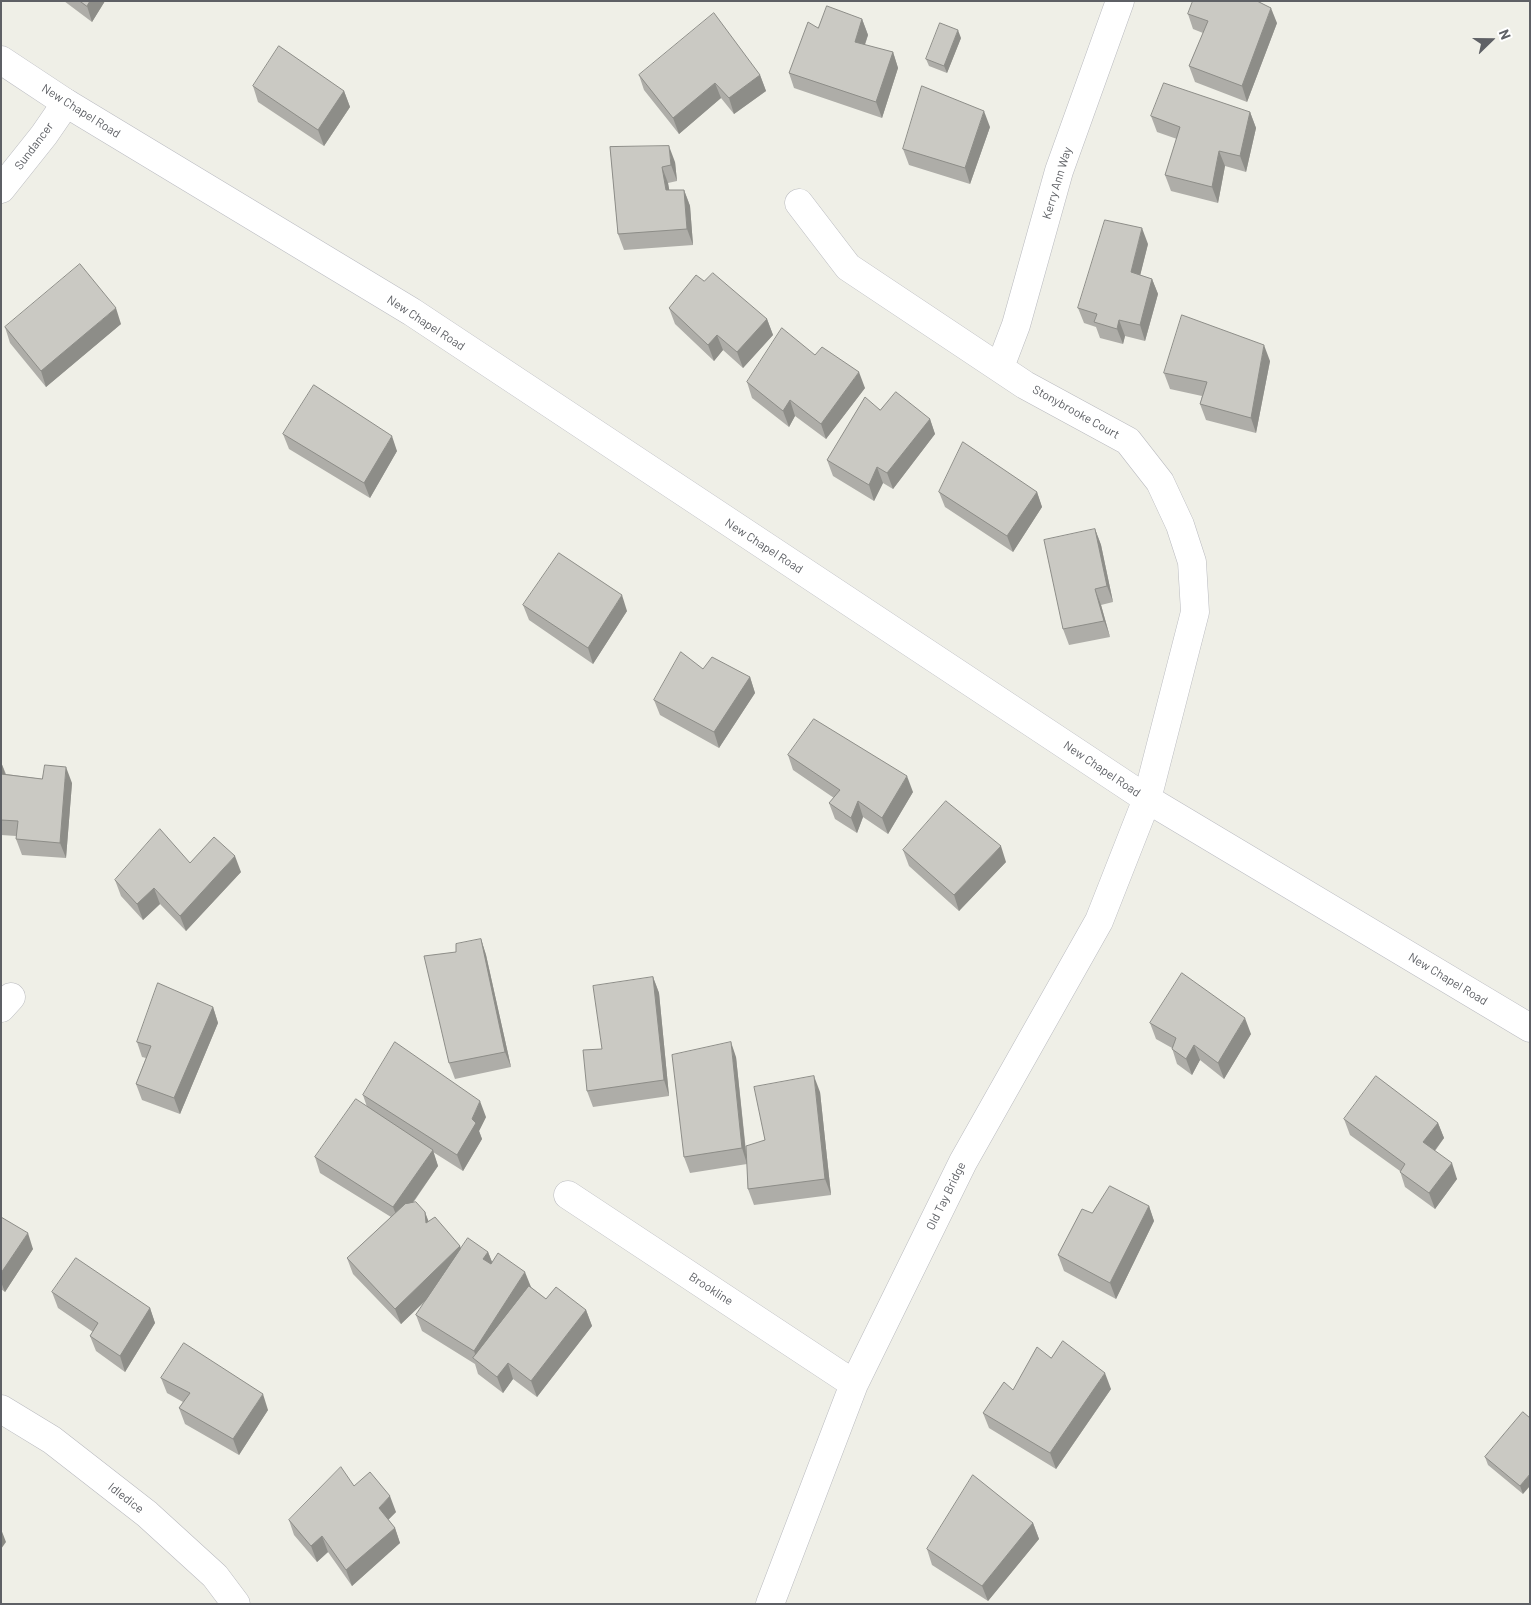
<!DOCTYPE html>
<html>
<head>
<meta charset="utf-8">
<style>
  body { margin:0 }
  #map { position:relative; width:1531px; height:1605px; overflow:hidden; background:#efefe7; font-family:Barlow,sans-serif }
  canvas { display:block }
  .frame { position:absolute; inset:0; border:2px solid #5e6065; pointer-events:none }
  .north { position:absolute; left:1466px; top:15px; width:50px; height:50px; -webkit-text-stroke:4px #fff; paint-order:stroke; rotate:68deg; font-size:14px; font-weight:700; line-height:20px; text-align:center; color:#5e6065 }
  .north::after { content:''; display:block; margin:auto; width:18px; height:22px; background:#5e6065; clip-path:polygon(50% 0,100% 100%,50% 72%,0 100%) }
</style>
</head>
<body>
<div id="map">
<canvas width="1531" height="1605"></canvas>
<div class="frame"></div>
<div class="north">N</div>
</div>
<script>
const g = document.querySelector('canvas').getContext('2d');
g.lineJoin = 'round';
function strokePath(path, color, width, dash) {
  g.strokeStyle = color;
  g.lineWidth = width;
  g.lineCap = dash ? 'butt' : 'round';
  g.setLineDash(dash || []);
  g.stroke(path);
}
function paint(path, color) {
  g.fillStyle = color;
  g.fill(path, 'evenodd');
}
function drawText(font, color, halo, rows, align = 'center') {
  g.font = font + ' Barlow,sans-serif';
  g.lineWidth = 4.5;
  g.setLineDash([]);
  g.textBaseline = 'middle';
  g.strokeStyle = halo;
  g.fillStyle = color;
  for (const [text, x, y, turn = 0] of rows) {
    g.save();
    g.translate(x, y);
    g.rotate((+turn || 0) * Math.PI / 180);
    g.textAlign = isNaN(turn) ? turn : align;
    if (halo) g.strokeText(text, 0, 0);
    g.fillText(text, 0, 0);
    g.restore();
  }
}
const street = new Path2D(`
  M1 189 44 135 66 103
  M1000 367 1016 325 1059 171 1120 1
  M1 1008 11 997
  M568 1195 854 1384
  M1 1409 52 1440 147 1514 215 1576 236 1604
  M770 1604 854 1384 963 1162 1099 921 1147 799 1195 612 1192 562 1180 525 1160 482 1128 441 1025 385 848 267 799 203`);
const secondary = new Path2D(`
  M1 60 66 103 412 312 1147 799 1530 1028`);
strokePath(street, '#b9babf', 29);
strokePath(secondary, '#babbc1', 29);
strokePath(street, '#fff', 28);
strokePath(secondary, '#fff', 28);
paint(new Path2D(`
  M64 1H105L92 22Z
  M1188 14 1277 23 1247 102 1195 82 1189 66 1203 33 1193 29Z
  M862 19 868 35 865 45 893 52 898 68 882 118 794 88 789 73 818 28Z
  M961 38 947 73 929 66 926 59Z
  M639 75H760L766 91 734 114 721 98 679 134 644 90Z
  M253 86 344 91 350 107 324 146 258 102Z
  M1250 112 1256 128 1246 172 1225 166 1218 203 1171 191 1165 175 1177 139 1157 132 1151 116Z
  M990 127 970 184 909 165 903 149Z
  M610 147 675 162 677 181 668 183 669 190H684L690 206 693 245 624 250 618 234Z
  M1148 244 1140 275 1152 279 1158 294 1145 341 1125 336 1123 344 1100 338 1096 327 1084 323 1078 308Z
  M704 281 767 319 773 335 743 368 723 350 714 361 675 324 669 308Z
  M121 324 46 387 10 343 5 327Z
  M815 355 865 388 826 439 795 416 789 427 752 398 747 382Z
  M1270 361 1256 433 1206 420 1200 404 1202 396 1170 389 1164 373Z
  M880 410 930 419 935 434 893 489 883 483 874 501 833 476 827 460Z
  M283 434 397 451 370 498 289 449Z
  M939 492H1037L1042 507 1013 552 945 507Z
  M1095 529 1101 545 1113 602 1101 605 1110 637 1069 645 1063 629Z
  M523 605 627 611 593 664 529 620Z
  M703 669 750 677 755 693 719 748 660 715 654 700Z
  M788 755 913 792 888 834 863 817 857 833 835 819 829 803 834 798 793 770Z
  M1 762 6 774 72 783 66 858 22 855 16 839V836L1 835Z
  M903 850 1006 862 959 911 909 866Z
  M190 863 241 872 186 931 160 904 143 920 121 896 115 880Z
  M481 939 486 955 511 1067 455 1079 449 1063Z
  M653 977 659 993 669 1096 593 1107 587 1091 602 1049Z
  M213 1007 218 1023 180 1114 142 1100 136 1084 146 1058 142 1057 137 1042Z
  M1150 1023 1251 1034 1224 1079 1200 1060 1192 1075 1177 1064 1172 1048 1156 1039Z
  M736 1057 747 1160 765 1140 820 1092 831 1195 754 1205 748 1189 747 1164 690 1173 684 1157Z
  M363 1095 486 1117 479 1131 482 1139 463 1171 433 1152 438 1166 413 1203 425 1212 428 1221 460 1246 461 1249 488 1252 492 1262 531 1287 546 1299 586 1310 592 1326 537 1397 513 1379 503 1393 478 1374 475 1364 422 1331 416 1315 427 1299 401 1324 353 1274 347 1258 391 1217 320 1173 315 1157 367 1107Z
  M1344 1119 1438 1123 1444 1138 1435 1151 1457 1179 1435 1209 1405 1187 1400 1171 1350 1135Z
  M1149 1206 1154 1221 1116 1299 1064 1271 1058 1255 1092 1213Z
  M1 1217 33 1249 5 1292 1 1289Z
  M52 1292 150 1308 155 1323 125 1372 96 1351 90 1336 93 1332 58 1308Z
  M1051 1358 1111 1389 1056 1469 989 1428 983 1413 1013 1390Z
  M161 1378 268 1410 239 1455 185 1424 179 1408 183 1402 167 1393Z
  M1523 1412V1494L1488 1465 1485 1457Z
  M354 1486 396 1512 388 1520 395 1528 400 1543 352 1586 328 1552 317 1562 294 1535 289 1520Z
  M1033 1523 1039 1539 988 1601 932 1565 927 1549Z`), '#aeada8');
paint(new Path2D(`
  M90 1H105L92 22 87 6Z
  M1271 8 1277 23 1247 102 1242 86Z
  M862 19 868 35 860 58 855 42Z
  M958 30 961 38 947 73 944 66Z
  M893 52 898 68 882 118 876 102Z
  M760 75 766 91 734 114 729 98Z
  M715 83 721 98 679 134 673 118Z
  M344 91 350 107 324 146 318 130Z
  M984 111 990 127 970 184 965 168Z
  M1250 112 1256 128 1246 172 1240 156Z
  M669 146 675 162 677 181 671 165Z
  M1219 151 1225 166 1218 203 1212 187Z
  M662 167 668 183 672 205 666 190Z
  M684 190 690 206 693 245 687 229Z
  M1142 228 1148 244 1137 288 1131 272Z
  M1152 279 1158 294 1145 341 1140 325Z
  M116 308 121 324 46 387 41 371Z
  M767 319 773 335 743 368 737 352Z
  M1119 320 1125 336 1123 344 1117 329Z
  M717 335 723 350 714 361 708 345Z
  M1264 345 1270 361 1256 433 1251 418Z
  M859 372 865 388 826 439 821 424Z
  M790 400 795 416 789 427 783 411Z
  M930 419 935 434 893 489 887 473Z
  M392 436 397 451 370 498 364 483Z
  M877 467 883 483 874 501 869 485Z
  M1037 492 1042 507 1013 552 1007 536Z
  M1095 529 1101 545 1113 602 1107 586Z
  M1095 589 1101 605 1110 637 1104 621Z
  M622 595 627 611 593 664 588 648Z
  M750 677 755 693 719 748 714 732Z
  M1 762 6 776 1 787Z
  M66 767 72 783 66 858 60 843Z
  M907 776 913 792 888 834 882 818Z
  M858 801 863 817 857 833 851 818Z
  M1001 846 1006 862 959 911 954 895Z
  M235 856 241 872 186 931 180 916Z
  M154 888 160 904 143 920 137 904Z
  M481 939 486 955 511 1067 505 1052Z
  M653 977 659 993 669 1096 664 1080Z
  M213 1007 218 1023 180 1114 174 1098Z
  M1245 1018 1251 1034 1224 1079 1218 1063Z
  M731 1042 736 1057 747 1164 742 1148Z
  M1194 1045 1200 1060 1192 1075 1186 1059Z
  M814 1076 820 1092 831 1195 825 1179Z
  M480 1101 486 1117 479 1131 482 1139 463 1171 457 1155 472 1119Z
  M1438 1123 1444 1138 1429 1158 1423 1142Z
  M433 1150 438 1166 399 1222 393 1207Z
  M1452 1163 1457 1179 1435 1209 1429 1193Z
  M1149 1206 1154 1221 1116 1299 1110 1283Z
  M425 1212 431 1228 426 1223Z
  M28 1233 33 1249 5 1292 1 1282V1273Z
  M460 1246 466 1262 401 1324 395 1309Z
  M488 1252 494 1267 483 1259Z
  M525 1272 531 1287 478 1362 474 1351Z
  M150 1308 155 1323 125 1372 120 1356Z
  M586 1310 592 1326 537 1397 531 1381Z
  M508 1363 513 1379 503 1393 497 1377Z
  M1105 1373 1111 1389 1056 1469 1050 1453Z
  M263 1394 268 1410 239 1455 233 1439Z
  M1530 1474V1486L1523 1494 1520 1486Z
  M390 1496 396 1512 384 1524 379 1508Z
  M1033 1523 1039 1539 988 1601 982 1586Z
  M395 1528 400 1543 352 1586 346 1570Z
  M1 1529 6 1542 1 1549Z
  M322 1536 328 1552 317 1562 311 1546Z`), '#8d8d88');
const building = new Path2D(`
  M80 1H90L87 6Z
  M1193 1H1257L1271 8 1242 86 1189 66 1208 21 1188 14Z
  M827 6 862 19 855 42 893 52 876 102 789 73 808 22 818 28Z
  M714 13 760 75 729 98 715 83 673 118 639 75Z
  M940 23 958 30 944 66 926 59Z
  M279 46 344 91 318 130 253 86Z
  M1164 83 1250 112 1240 156 1219 151 1212 187 1165 175 1180 127 1151 116Z
  M922 86 984 111 965 168 903 149Z
  M669 146 671 165 662 167 666 190H684L687 229 618 234 610 147Z
  M1105 220 1142 228 1131 272 1152 279 1140 325 1119 320 1117 329 1094 322 1097 314 1078 308Z
  M80 264 116 308 41 371 5 327Z
  M713 273 767 319 737 352 717 335 708 345 669 308 696 275 704 281Z
  M1182 315 1264 345 1251 418 1200 404 1207 382 1164 373Z
  M782 328 815 355 822 347 859 372 821 424 790 400 783 411 747 382Z
  M314 385 392 436 364 483 283 434Z
  M896 392 930 419 887 473 877 467 869 485 827 460 865 397 880 410Z
  M963 442 1037 492 1007 536 939 492Z
  M1095 529 1107 586 1095 589 1104 621 1063 629 1044 540Z
  M559 553 622 595 588 648 523 605Z
  M681 652 703 669 712 657 750 677 714 732 654 700Z
  M814 719 907 776 882 818 858 801 851 818 829 803 840 790 788 755Z
  M45 765 66 767 60 843 16 839 18 821 1 820V774L42 779Z
  M946 801 1001 846 954 895 903 850Z
  M160 829 190 863 214 837 235 856 180 916 154 888 137 904 115 880Z
  M481 939 505 1052 449 1063 424 956 456 952V944Z
  M1182 973 1245 1018 1218 1063 1194 1045 1186 1059 1172 1049 1176 1038 1150 1023Z
  M653 977 664 1080 587 1091 583 1050 602 1049 593 986Z
  M158 983 213 1007 174 1098 136 1084 151 1046 137 1042Z
  M395 1042 480 1101 472 1119 476 1123 457 1155 363 1095Z
  M731 1042 742 1148 684 1157 672 1055Z
  M814 1076 825 1179 748 1189 746 1146 765 1140 754 1087Z
  M1376 1076 1438 1123 1423 1142 1452 1163 1429 1193 1400 1172 1405 1164 1344 1119Z
  M356 1099 433 1150 393 1207 315 1157Z
  M1110 1186 1149 1206 1110 1283 1058 1255 1082 1209 1092 1213Z
  M416 1202 425 1212 426 1223 435 1217 460 1246 395 1309 347 1258 405 1204Z
  M1 1217 28 1233 1 1273Z
  M468 1238 488 1252 483 1259 491 1264 498 1253 525 1272 474 1351 416 1315Z
  M76 1258 150 1308 120 1356 90 1336 98 1323 52 1292Z
  M529 1286 546 1299 556 1287 586 1310 531 1381 508 1363 497 1377 473 1358Z
  M1063 1341 1105 1373 1050 1453 983 1413 1004 1382 1013 1390 1037 1347 1051 1358Z
  M184 1343 263 1394 233 1439 179 1408 190 1393 161 1378Z
  M1523 1412 1530 1418V1474L1520 1486 1485 1457Z
  M341 1467 354 1486 370 1472 390 1496 379 1508 395 1528 346 1570 322 1536 311 1546 289 1520Z
  M973 1475 1033 1523 982 1586 927 1549Z`);
paint(building, '#cac9c3');
strokePath(building, '#8d8d88', 1);
drawText('12px', '#5e6065', '#fff', [
  ["New Chapel Road",81,111,32],
  ["Sundancer",34,146,-53],
  ["Kerry Ann Way",1057,183,-73],
  ["New Chapel Road",426,323,33],
  ["Stonybrooke Court",1076,412,29],
  ["New Chapel Road",764,546,33],
  ["New Chapel Road",1102,769,34],
  ["New Chapel Road",1448,979,31],
  ["Old Tay Bridge",946,1196,-64],
  ["Brookline",711,1289,33],
  ["Idledice",126,1498,38]
]);
</script>
</body>
</html>
